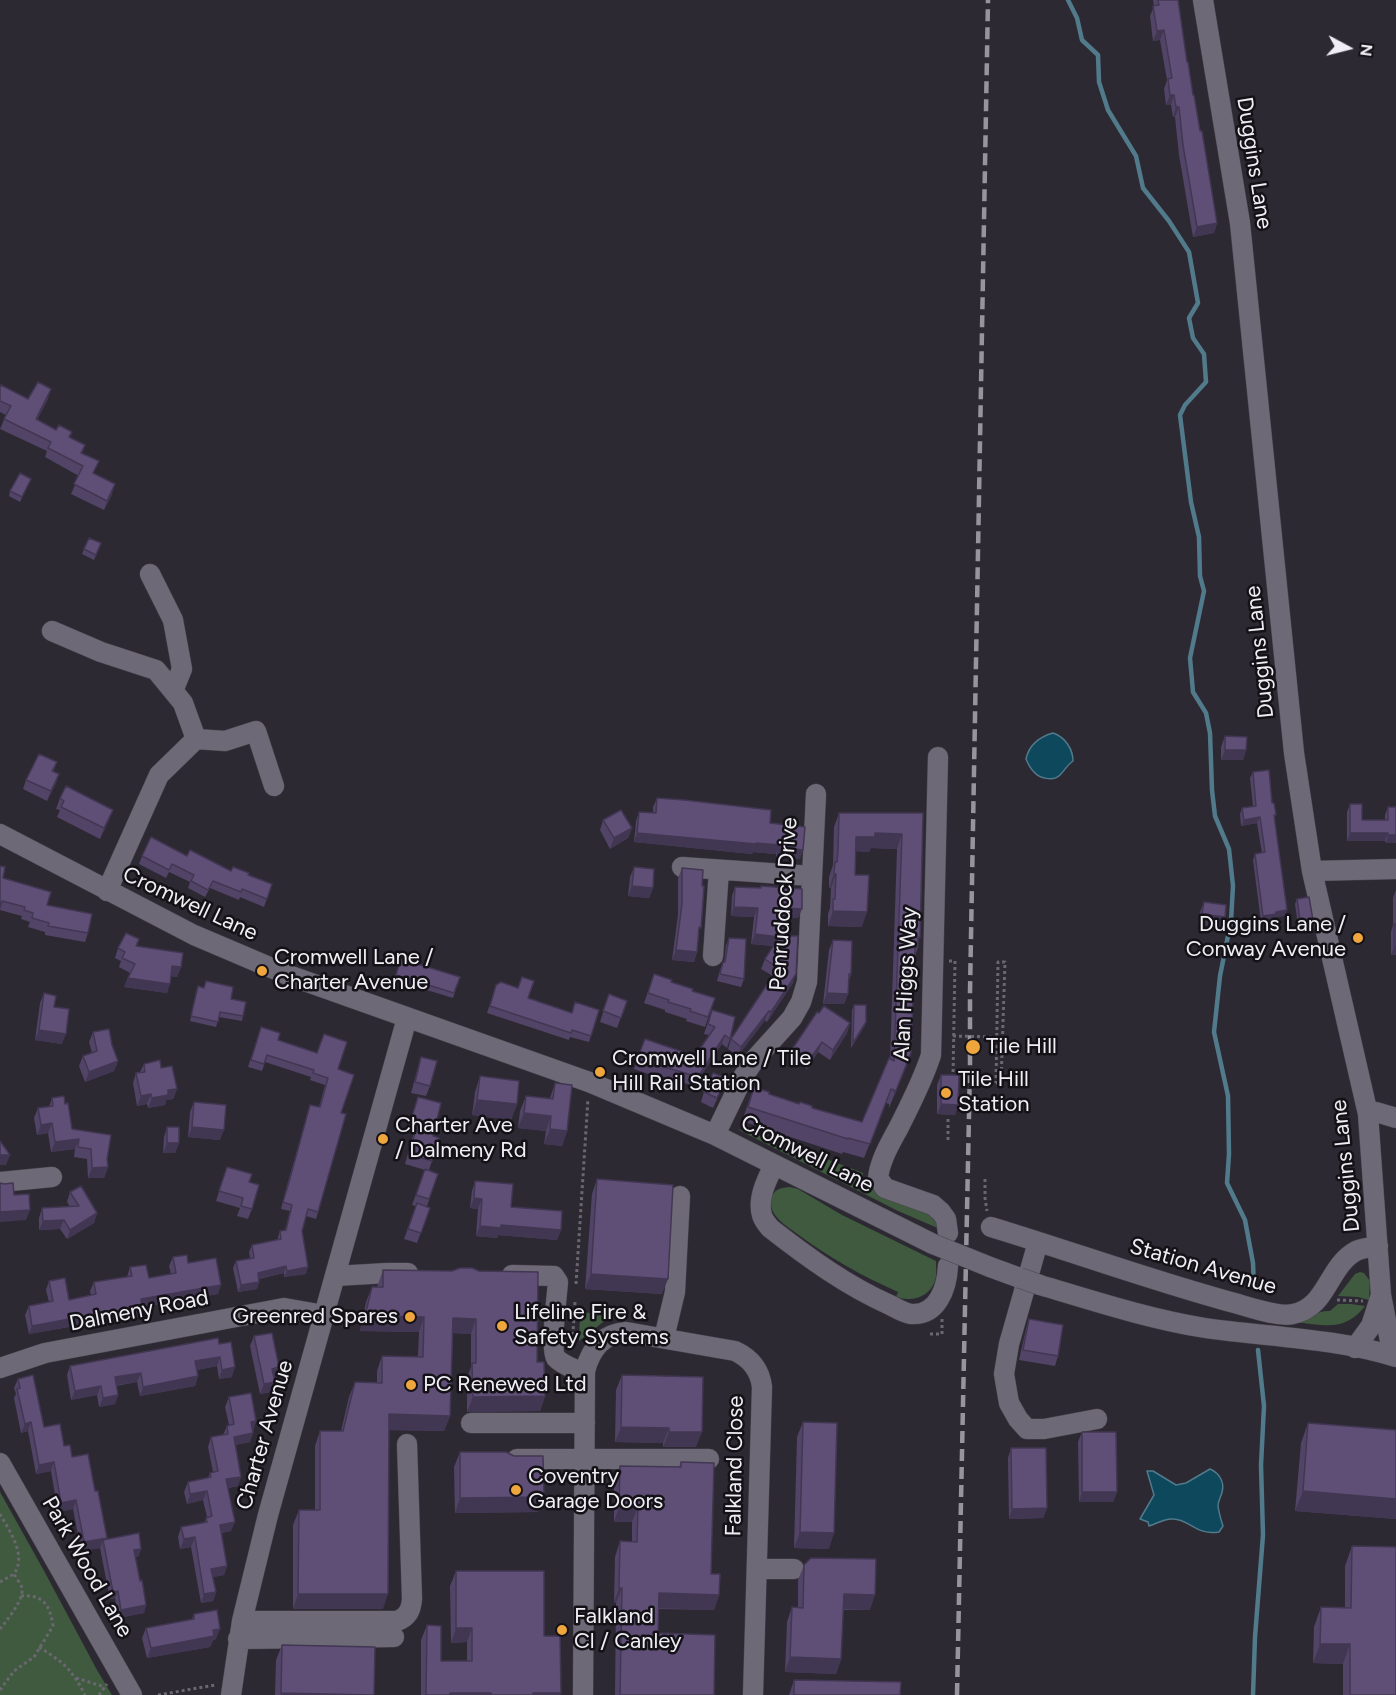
<!DOCTYPE html>
<html>
<head>
<meta charset="utf-8">
<style>
  body { margin:0 }
  #map { position:relative; width:1396px; height:1695px; overflow:hidden; background:#2d2933; font-family:Figtree,sans-serif }
  canvas { display:block }
  .north { position:absolute; left:1318px; top:18px; width:60px; height:60px; -webkit-text-stroke:4px #141217; paint-order:stroke; rotate:97deg; font-size:16px; font-weight:700; line-height:24px; text-align:center; color:#f0eef5 }
  .north::after { content:''; display:block; margin:auto; width:21px; height:27px; background:#f0eef5; clip-path:polygon(50% 0,100% 100%,50% 72%,0 100%) }
</style>
</head>
<body>
<div id="map">
<canvas width="1396" height="1695"></canvas>
<div class="north">N</div>
</div>
<script>
const g = document.querySelector('canvas').getContext('2d');
g.lineJoin = 'round';
function paint(path, color) {
  g.fillStyle = color;
  g.fill(path, 'evenodd');
}
function strokePath(path, color, width, dash) {
  g.strokeStyle = color;
  g.lineWidth = width;
  g.lineCap = dash ? 'butt' : 'round';
  g.setLineDash(dash || []);
  g.stroke(path);
}
function drawText(font, color, halo, rows, align = 'center') {
  g.font = font + ' Figtree,sans-serif';
  g.lineWidth = 5;
  g.setLineDash([]);
  g.textBaseline = 'middle';
  g.strokeStyle = halo;
  g.fillStyle = color;
  for (const [text, x, y, turn = 0] of rows) {
    g.save();
    g.translate(x, y);
    g.rotate((+turn || 0) * Math.PI / 180);
    g.textAlign = isNaN(turn) ? turn : align;
    if (halo) g.strokeText(text, 0, 0);
    g.fillText(text, 0, 0);
    g.restore();
  }
}
paint(new Path2D(`
  M737 1129 793 1146 863 1173V1181L870 1188 887 1198 929 1213 940 1229 898 1211Z
  M790 1187 798 1189 842 1215 936 1261C936 1268 937 1275 935 1281 929 1298 911 1302 896 1297L898 1292C862 1276 828 1257 796 1233 789 1228 780 1222 775 1215 771 1209 770 1204 772 1197 775 1188 782 1188 790 1187Z
  M1360 1272 1364 1273 1370 1281 1369 1300 1358 1297 1338 1296 1355 1274Z
  M1338 1304H1350L1365 1306C1346 1331 1325 1326 1297 1322 1307 1318 1319 1310 1330 1311Z
  M580 1312 612 1315 579 1341Z
  M0 1492 43 1569 97 1670 112 1695H0Z`), '#3f5a3f');
const water = new Path2D(`
  M1053 733C1065 737 1073 749 1073 761 1066 766 1065 770 1060 775 1053 782 1039 778 1034 772 1030 768 1028 764 1026 759 1029 745 1039 737 1053 733Z
  M1210 1469C1219 1473 1225 1482 1222 1492 1221 1497 1218 1501 1218 1506 1219 1513 1221 1520 1223 1526L1219 1532C1197 1536 1189 1519 1173 1519 1164 1518 1157 1524 1149 1526L1148 1522 1140 1519 1154 1495 1147 1471H1153L1176 1485 1186 1483Z`);
paint(water, '#0d485d');
strokePath(water, '#517a8b', 1.5);
strokePath(new Path2D(`
  M1068 0 1077 18 1082 40 1098 55 1099 82 1108 110 1136 156 1143 188 1169 221 1189 252 1198 303 1189 318 1193 338 1204 354 1206 382 1185 405 1180 415 1191 502 1199 537 1200 576 1204 591 1190 658 1193 692 1206 713 1210 733 1212 790 1215 816 1229 849 1233 886 1231 921 1220 976 1214 1032 1228 1096 1229 1154 1227 1183 1245 1220 1253 1263 1254 1288
  M1253 1695 1255 1637 1263 1535 1261 1465 1264 1406 1258 1350`), '#517a8b', 4.5);
const minor = new Path2D(`
  M1203 0 1240 223 1294 753 1312 871 1368 1114 1381 1295 1393 1356
  M150 574 173 620 182 669 173 691
  M52 631 101 652 156 670 183 703 196 739
  M196 739 225 741 256 731 274 786
  M938 757 931 1055C923 1080 911 1103 899 1127 890 1144 880 1160 878 1178L885 1188 933 1205 941 1212 946 1219 948 1233
  M0 834 194 935 288 975 589 1082 715 1135 933 1244
  M682 867 812 876
  M1312 871 1396 869
  M107 891 159 775 196 739
  M713 956 719 870
  M1368 1114 1376 1112 1396 1118
  M715 1135 743 1077 755 1059 792 1018 801 1002 807 982 816 794
  M774 1165C767 1179 757 1199 762 1215 763 1220 767 1224 770 1228 807 1257 847 1286 890 1305 896 1308 904 1313 911 1314 938 1316 947 1287 948 1266
  M0 1182 52 1177
  M991 1227C1070 1251 1147 1279 1227 1301 1244 1305 1277 1318 1293 1314 1327 1308 1328 1266 1356 1251 1362 1248 1371 1247 1378 1246
  M1038 1242 1009 1344 1004 1374 1009 1403 1018 1419 1027 1429H1044L1097 1419
  M990 1267 1020 1278
  M512 1275 554 1276 558 1282C557 1295 550 1349 556 1358 562 1365 577 1370 585 1374
  M335 1276 387 1273H408
  M1040 1285C1094 1301 1149 1319 1205 1328 1268 1337 1335 1338 1396 1357
  M664 1338 675 1292 680 1196
  M1355 1348 1371 1326 1381 1295
  M0 1368 45 1353 284 1308 324 1315
  M471 1423H585
  M517 1459H709
  M0 1463 132 1695
  M757 1569H794
  M242 1621H397C408 1617 411 1610 412 1599L407 1444
  M238 1639 394 1637
  M231 1695 242 1621 268 1515 407 1018
  M583 1695 585 1371C591 1348 603 1334 626 1332L735 1351C750 1358 760 1370 762 1387L753 1695`);
strokePath(minor, '#4a464f', 21);
strokePath(new Path2D(`
  M949 961H955L953 1077
  M990 1083H1001L1005 962H998L996 1083
  M948 1140V1119
  M985 1179V1198L987 1211
  M576 1284 588 1099
  M1337 1300 1363 1301
  M930 1334H942V1319
  M572 1347 575 1302
  M0 1514C10 1532 27 1555 14 1574 16 1578 21 1584 22 1588 24 1600 7 1620 0 1629
  M0 1582 14 1574
  M39 1647C64 1663 71 1668 85 1695
  M76 1678 105 1687
  M0 1690 14 1671 34 1657 53 1626C50 1605 43 1594 21 1596
  M99 1695 107 1684
  M158 1695 215 1685`), '#6a6770', 3, [3, 3]);
strokePath(minor, '#6e6976', 20);
strokePath(new Path2D(`
  M957 1695 970 1066V992L988 0`), '#97949d', 4.5, [12, 6]);
const minorBridge = new Path2D(`
  M933 1244 990 1267
  M1020 1278 1040 1285`);
strokePath(minorBridge, '#4a464f', 21, []);
strokePath(new Path2D(`
  M953 1036 997 1037`), '#6a6770', 3, [3, 3]);
strokePath(minorBridge, '#6e6976', 20);
paint(new Path2D(`
  M1153 0H1178L1187 62 1217 223 1214 233 1193 237 1179 155 1175 117H1173L1171 105H1166L1164 89 1167 80 1160 40 1153 41 1150 16 1154 6Z
  M0 387 28 399H48L37 420 85 445 82 453 94 474 112 494 104 510 71 494 79 476 45 457 47 451 0 429 6 415 0 412Z
  M31 479 20 502 9 496 10 491Z
  M101 543 94 560 82 554 84 549Z
  M1225 736 1246 750 1243 760H1221V747Z
  M57 762 53 772 59 774 47 801 23 789 26 780Z
  M1253 772 1272 803 1276 815 1274 818 1285 916 1275 917 1274 920 1261 922 1253 860 1255 854 1262 853 1257 823 1241 826 1240 814 1242 808 1253 806 1250 778Z
  M60 798 109 820 100 839 57 817 60 810 56 809Z
  M657 798 770 823 800 859 776 857V854L753 852 752 854 634 842 636 821 639 812 653 813V807Z
  M1350 804 1362 820H1385V815L1388 807H1396V843H1386L1385 841H1347V812Z
  M839 813H923L918 947 915 956 906 1067 889 1108V1104L886 1103 864 1158 843 1152 842 1154 742 1121 754 1087 769 1094 812 1108 862 1122 890 1059 897 849 871 848 869 852 856 851 855 875 862 927 828 926V914L830 908 831 888H829V877L833 865 834 827Z
  M603 820 632 828 628 838 610 849 600 830Z
  M142 856H187L231 871 248 875 272 884 264 907 240 897 239 900 210 888 205 897 188 888 190 882 169 872 166 878 139 864Z
  M0 866 3 878 47 905 88 933 85 942 45 935V932L28 927 30 922 21 919 22 916 0 910Z
  M634 867 653 888 649 898 628 896 630 877Z
  M682 868 699 934 697 952 694 962 672 960 678 915V878Z
  M735 887 798 918H785L783 936 793 983 767 1022 765 1020 738 1056 728 1049 731 1039 773 976 761 969 765 959 773 946 751 944 754 917 731 916 732 896Z
  M1396 890V955H1391V932L1393 925V898Z
  M1297 899 1314 926 1312 931 1299 932 1295 904Z
  M1204 902 1225 917 1221 928 1198 924 1200 912Z
  M729 938 744 979 741 987 717 981 720 970 724 962 726 946Z
  M139 939 137 946 181 967 177 977 171 976 167 993 124 987 130 973 119 967 121 961 115 958 118 948Z
  M833 940 851 974 849 981 848 994 844 1004H823L829 950Z
  M401 959 460 977 453 998 394 980Z
  M654 974 692 991 715 998 705 1027 686 1021 687 1019 665 1012V1010L644 1003Z
  M206 981 231 999 243 1016 242 1021 219 1017 216 1027 190 1021 198 986 204 988Z
  M496 985 528 998 591 1036 589 1042 570 1037 569 1040 487 1013Z
  M44 993 54 1007 62 1044 35 1040 40 1003Z
  M609 994 627 1001 617 1028 600 1022Z
  M854 1005 866 1022 864 1027 851 1048 852 1010Z
  M712 1010 730 1039 727 1048 722 1044 694 1086 654 1074V1076L634 1069 645 1039 695 1056 709 1035 704 1034Z
  M819 1013 850 1023 847 1033 830 1060 818 1052 807 1069 789 1057 793 1048Z
  M261 1027 278 1040 338 1069 341 1113 318 1212 316 1219 306 1216 302 1231 306 1274 284 1277V1273L259 1279V1282L257 1289 238 1292 233 1268 236 1261 250 1258 249 1252 252 1245 278 1240V1237L280 1231 285 1230 290 1211 281 1209 286 1189 310 1105 319 1107 325 1085 310 1080 311 1077 265 1062 262 1071 248 1067Z
  M93 1032 118 1061 114 1071 85 1082 79 1066 83 1056 92 1053 89 1042Z
  M421 1057 430 1086 426 1096 411 1093 418 1067Z
  M144 1064 161 1068 177 1089 173 1099 166 1100 165 1105 148 1108 147 1104 137 1106 133 1083 136 1073 140 1072Z
  M941 1075 958 1105 955 1115 937 1114V1085Z
  M480 1076 517 1104 511 1120 472 1115 475 1092Z
  M555 1083 567 1131 562 1146 544 1144 546 1131 518 1128 520 1111 526 1096 550 1098Z
  M722 1088 713 1108 701 1102 704 1092Z
  M418 1097 433 1136 432 1161 429 1170 438 1174 427 1206 430 1208 417 1243 404 1239 416 1206 412 1205 425 1170 405 1164 414 1132 408 1130Z
  M52 1098 65 1104 72 1129 107 1159 108 1167 104 1178H88L87 1159 74 1157 75 1149 51 1152 48 1133 37 1135 34 1118 38 1108 49 1107Z
  M194 1102 220 1140 188 1137 190 1112Z
  M167 1127 179 1143 175 1153H163L164 1137Z
  M227 1167 249 1182 252 1209 248 1219 237 1216 240 1208 216 1201Z
  M597 1179 662 1294 585 1289 592 1194Z
  M475 1181 511 1207 561 1230 557 1240 498 1235 497 1238 476 1236 478 1209 470 1208 472 1191Z
  M70 1192 97 1213 94 1223 67 1239 60 1229 39 1230V1218L42 1208 70 1207 67 1202Z
  M173 1257 188 1263 218 1294 142 1307 139 1317 109 1322V1320L29 1334 25 1315 29 1306 49 1302 46 1290 49 1281 69 1300 91 1295 90 1291 94 1282 127 1277 130 1267 149 1278 171 1274 169 1266Z
  M383 1270 452 1271 537 1362 545 1396 540 1411 467 1412V1378L471 1367V1334L453 1333 450 1416 444 1431 389 1430 383 1609H293V1525L299 1510H315V1446L320 1431H341L349 1397 355 1382 377 1383V1371L382 1356 418 1357 419 1332 360 1331 366 1302 372 1287H377Z
  M1029 1319 1058 1356 1055 1366 1019 1360 1026 1329Z
  M254 1336 279 1367 276 1377 274 1378 272 1392 260 1394 250 1346Z
  M219 1344 232 1377 219 1379 217 1366 197 1370 198 1376 195 1386 140 1396 137 1382 116 1386 118 1395 115 1404 99 1407 97 1395 71 1400 67 1375 70 1366Z
  M622 1375 696 1447H663V1443L615 1442 616 1390Z
  M18 1379 44 1427 64 1446 95 1491 107 1539 139 1556 135 1557 140 1581 146 1605 144 1613 118 1618 115 1598 110 1599 100 1548 81 1551 73 1509 58 1512 51 1471 36 1474 28 1431 21 1433 14 1398 16 1394 14 1388Z
  M229 1397 256 1421 250 1442 235 1445 238 1486 228 1488 231 1531 221 1533 227 1566 224 1575 213 1577 216 1592 213 1601 201 1603 191 1547 180 1549 178 1537 181 1527 204 1523 207 1517 203 1500 187 1504 184 1492 188 1482 208 1478 210 1473 213 1472 208 1447 211 1437 223 1435 227 1426 229 1425 225 1407Z
  M803 1422 829 1549 794 1548 797 1437Z
  M1308 1423 1396 1430V1519L1295 1511 1301 1443Z
  M1082 1432 1117 1492 1113 1502H1079L1078 1442Z
  M1011 1448 1047 1508 1043 1518 1009 1519 1008 1458Z
  M460 1452 538 1512 455 1513 454 1467Z
  M681 1462 711 1574 719 1595 714 1610 659 1609 658 1633 714 1695H615L616 1603H614L615 1557 620 1541 632 1542V1522H614V1481L620 1466 679 1467Z
  M1352 1546 1396 1695H1343V1664L1313 1663 1314 1627 1321 1607 1345 1608V1566Z
  M804 1565 870 1610H843L841 1659 836 1674 785 1672 787 1622 792 1607 798 1608V1580Z
  M456 1571 544 1636 561 1693 560 1695H421V1640L427 1625 441 1661H467V1642L451 1643 450 1586Z
  M194 1614 216 1639 213 1640 210 1647 147 1658 142 1638 146 1628 192 1619Z
  M282 1645 374 1695H275L276 1660Z
  M794 1680 900 1695H789Z`), '#524466');
paint(new Path2D(`
  M1164 30 1160 40 1153 41 1157 31Z
  M1170 95H1174L1171 105H1166Z
  M1176 107H1179L1175 117H1173Z
  M1217 223 1214 233 1193 237 1197 227Z
  M51 389 48 399 32 429 36 419Z
  M115 484 112 494 104 510 107 501Z
  M1225 750H1246L1243 760H1221Z
  M59 774 56 784 47 801 51 791Z
  M113 810 109 820 100 839 104 828Z
  M1260 817 1257 823 1241 826 1244 820Z
  M632 828 628 838 610 849 614 838Z
  M637 833 756 843 780 845 776 854 753 852 752 854 634 842Z
  M875 833 902 834 897 849 871 848 869 852 851 851 856 837Z
  M1350 833H1388L1385 841H1347Z
  M1388 835H1396V843H1386Z
  M779 847 803 850 800 859 776 857Z
  M834 874H836L831 888H829Z
  M632 886 653 888 649 898 628 896Z
  M734 907 758 908 754 917 731 916Z
  M785 908 802 909 798 918H782Z
  M1287 910 1285 916 1275 917 1274 920 1261 922 1263 916 1276 912Z
  M833 911 867 912 862 927 828 926Z
  M1202 914 1225 917 1221 928 1198 924Z
  M1314 926 1312 931 1299 932 1301 927Z
  M755 934 779 937 776 946 751 944Z
  M1394 947H1396V955H1391Z
  M676 950 697 952 694 962 672 960Z
  M172 966 181 967 177 977 169 976Z
  M796 974 793 983 767 1022 771 1012Z
  M128 978 170 984 167 993 124 987Z
  M827 993 848 994 844 1004H823Z
  M769 1011 765 1020 738 1056 741 1047Z
  M866 1022 864 1027 851 1048 853 1043Z
  M850 1023 847 1033 830 1060 833 1050Z
  M39 1030 66 1034 62 1044 35 1040Z
  M725 1035 722 1044 694 1086 698 1077Z
  M822 1042 818 1052 807 1069 810 1059Z
  M911 1053 906 1067 889 1108Z
  M118 1061 114 1071 85 1082 89 1072Z
  M177 1089 173 1099 166 1100 165 1105 148 1108 152 1098 168 1090Z
  M151 1094 147 1104 137 1106 141 1096Z
  M477 1100 517 1104 511 1120 472 1115Z
  M941 1104 958 1105 955 1115 937 1114Z
  M524 1113 551 1116 546 1131 518 1128Z
  M52 1123 48 1133 37 1135 41 1125Z
  M192 1127 224 1130 220 1140 188 1137Z
  M550 1129 567 1131 562 1146 544 1144Z
  M79 1139 75 1149 51 1152 55 1142Z
  M167 1143H179L175 1153H163Z
  M0 1155H10L6 1165H0Z
  M108 1167 104 1178H88L92 1168Z
  M474 1198 482 1199 478 1209 470 1208Z
  M30 1210 26 1220 0 1222V1212Z
  M97 1213 94 1223 67 1239 70 1230Z
  M64 1220 60 1229 39 1230 43 1221Z
  M501 1225 561 1230 557 1240 498 1235 497 1238 476 1236 480 1226Z
  M286 1266 284 1273 255 1279 258 1273Z
  M308 1267 306 1274 284 1277 287 1271Z
  M591 1274 668 1279 662 1294 585 1289Z
  M259 1282 257 1289 238 1292 241 1285Z
  M221 1285 218 1294 138 1308 141 1299Z
  M142 1308 139 1317 109 1322 112 1313Z
  M112 1311 109 1320 29 1334 32 1326Z
  M365 1316 424 1317 419 1332 360 1331Z
  M453 1318 476 1319 471 1334 448 1333Z
  M220 1357 217 1366 192 1371 195 1361Z
  M235 1367 232 1377 219 1379 222 1370Z
  M279 1367 276 1377 269 1379 272 1369Z
  M141 1373 137 1382 111 1386 115 1377Z
  M198 1376 195 1386 140 1396 143 1387Z
  M275 1382 272 1392 260 1394 264 1384Z
  M101 1386 97 1395 71 1400 75 1391Z
  M118 1395 115 1404 99 1407 103 1398Z
  M545 1396 540 1411 467 1412 473 1397Z
  M389 1414 450 1416 444 1431 384 1430Z
  M256 1421 253 1431 251 1422Z
  M31 1422 28 1431 21 1433 25 1424Z
  M621 1427 669 1428 663 1443 615 1442Z
  M669 1432H702L696 1447H663Z
  M253 1433 250 1442 230 1446 234 1437Z
  M54 1462 51 1471 36 1474 39 1465Z
  M241 1477 238 1486 223 1489 226 1479Z
  M207 1491 203 1500 187 1504 190 1494Z
  M1303 1491 1396 1499V1519L1295 1511Z
  M1082 1492H1117L1113 1502H1079Z
  M544 1497 538 1512 455 1513 460 1498Z
  M76 1500 73 1509 58 1512 61 1503Z
  M619 1507H638L632 1522H614Z
  M1047 1508 1043 1518 1009 1519 1012 1509Z
  M235 1522 231 1531 216 1534 220 1525Z
  M800 1532 834 1533 829 1549 794 1548Z
  M195 1537 191 1547 180 1549 184 1539Z
  M107 1538 104 1546 103 1540 100 1548 81 1551 84 1542Z
  M141 1549 139 1556 131 1558 134 1550Z
  M227 1566 224 1575 208 1578 211 1569Z
  M619 1588H622L616 1603H614Z
  M118 1591 115 1598 110 1599 113 1592Z
  M216 1592 213 1601 201 1603 204 1594Z
  M659 1593 719 1595 714 1610 653 1608Z
  M298 1594H388L383 1609H293Z
  M844 1594 875 1595 870 1610 839 1609Z
  M146 1605 144 1613 118 1618 121 1610Z
  M456 1628H472L467 1642 451 1643Z
  M220 1629 216 1639 213 1640 210 1647 147 1658 151 1648 213 1630Z
  M1320 1644H1350L1343 1664 1313 1663Z
  M790 1657 841 1659 836 1674 785 1672Z
  M281 1693 371 1695H280Z
  M450 1693H491L490 1695H450Z
  M533 1693H561L560 1695H533Z`), '#423753');
const building = new Path2D(`
  M1158 0H1178L1187 62H1188L1193 95H1194L1200 131H1202L1217 223 1197 227 1183 145 1179 107H1176L1174 95H1170L1168 79 1172 78 1164 30 1157 31 1153 6 1159 5Z
  M38 382 51 389 36 419 56 430 59 425 72 432 69 437 85 445 81 453 99 461 93 473 115 484 107 501 74 484 83 466 48 448 51 442 4 419 11 406 0 401V387L1 385 28 399Z
  M20 473 31 479 22 497 10 491Z
  M89 538 101 543 96 555 84 549Z
  M1225 736 1247 737 1246 750H1225Z
  M39 754 57 762 52 771 59 774 51 791 26 780Z
  M1269 770 1272 803H1274L1276 815H1274L1287 910 1276 912V914L1263 916 1255 854 1265 852 1260 817 1244 820 1242 808 1256 806 1253 772Z
  M66 786 113 810 104 828 61 807 64 801 60 798Z
  M657 798 684 800 771 810 770 823 805 827 803 850 779 847 780 845 756 843V844L637 833 639 812 656 813Z
  M1350 804H1362V820H1388V807H1396V835H1388V833H1350Z
  M621 810 632 828 614 838 603 820Z
  M839 813H923L920 938 918 937V947H915L911 1053 895 1093 894 1090 891 1089 870 1144 848 1138V1139L748 1107 754 1087 769 1092V1094L799 1104 800 1102 812 1106V1108L862 1122 889 1058 894 1061 902 834 875 833V837H856L855 875H869L867 912 833 911V899H835L836 874H834L835 862H837L838 850Z
  M151 837 187 856 190 850 231 871 233 867 249 873 248 875 272 884 267 899 242 889 241 892 213 881 208 890 191 881 194 875 172 864 169 870 142 856Z
  M0 866 5 867 3 878 51 892 47 905 92 914 88 933 48 926 49 923 32 918 33 913 24 910 25 907 2 901 0 908Z
  M634 867 654 869 653 888 632 886Z
  M682 868 703 870 702 886H704L701 928 699 927 697 952 676 950 682 904Z
  M761 886 802 889V909L785 908 783 936H798L796 974 771 1012 769 1011 741 1047 731 1039 778 968 765 959 779 937 755 934 758 908 734 907 735 887 761 888Z
  M1309 897 1314 926 1301 927 1297 899Z
  M1204 902 1226 905 1225 917 1202 914Z
  M1394 924H1396V947H1394Z
  M126 933 139 939 136 946 183 953 181 967 172 966 170 984 128 978 135 964 122 958 125 952 118 948Z
  M729 938 746 939 744 979 720 974 723 962H725Z
  M833 940 852 941 851 974H849L848 994 827 993Z
  M401 959 460 977 454 993 396 975Z
  M654 974 672 980 671 982 693 989 692 991 715 998 708 1017 690 1011 691 1009 668 1002 669 1000 648 993Z
  M522 977 534 981 528 998 572 1013 575 1002 599 1010 591 1036 572 1030 571 1033 490 1006 496 985 501 982 518 988Z
  M206 981 233 987 231 999 246 1002 243 1016 220 1012 218 1022 191 1016 198 986 204 988Z
  M44 993 56 996 54 1007 69 1009 66 1034 39 1030Z
  M609 994 627 1001 621 1018 603 1011Z
  M854 1005H866V1022L853 1043Z
  M824 1006 850 1023 833 1050 822 1042 810 1059 793 1048 817 1012 819 1013Z
  M712 1010 735 1017 730 1039 725 1035 698 1077 658 1065 657 1067 637 1060 645 1039 695 1056 715 1027 708 1024Z
  M261 1027 280 1033 278 1040 317 1053 324 1034 347 1042 338 1069 354 1075 341 1113 346 1114 318 1212 308 1209 302 1231 308 1267 287 1271 286 1266 258 1273 259 1282 241 1285 236 1261 254 1258 252 1245 281 1239 280 1231 286 1230 292 1205 283 1202 289 1182 310 1105 320 1107 328 1078 313 1073 314 1070 267 1055 264 1064 251 1060Z
  M109 1029 112 1045 118 1061 89 1072 83 1056 97 1051 93 1032Z
  M421 1057 437 1061 430 1086 415 1082Z
  M160 1060 161 1068 172 1066 177 1089 168 1090V1095L152 1098 151 1094 141 1096 136 1073 145 1072 144 1064Z
  M713 1073 726 1078 717 1098 704 1092Z
  M941 1075H959L958 1105 941 1104Z
  M480 1076 519 1081 517 1104 477 1100Z
  M555 1083 572 1085 567 1131 550 1129 551 1116 524 1113 526 1096 553 1099Z
  M64 1096 65 1104 68 1103 72 1129 111 1135 107 1159 108 1167 92 1168 91 1149 78 1147 79 1139 55 1142 52 1123 41 1125 38 1108 53 1106 52 1098Z
  M418 1097 441 1103 433 1136 439 1138 432 1161 409 1154 418 1122 411 1120Z
  M194 1102 226 1105 224 1130 192 1127Z
  M167 1127H179V1143H167Z
  M0 1141 10 1155H0Z
  M227 1167 252 1174 249 1182 259 1185 252 1209 241 1206 243 1198 219 1191Z
  M425 1169 438 1174 429 1199 416 1195Z
  M597 1179 673 1185 668 1279 591 1274Z
  M475 1181 513 1184 511 1207 562 1211 561 1230 501 1225V1228L480 1226 482 1199 474 1198Z
  M0 1183 4 1184 13 1183 14 1195 29 1194 30 1210 0 1212Z
  M81 1186 97 1213 70 1230 64 1220 43 1221 42 1208 79 1206 70 1192Z
  M417 1203 430 1208 421 1233 408 1229Z
  M187 1255 188 1263 216 1258 221 1285 141 1299 142 1308 112 1313V1311L32 1326 29 1306 53 1301 49 1281 65 1278 69 1300 96 1294 94 1282 132 1276 130 1267 146 1265 149 1278 176 1273 173 1257Z
  M460 1268H472L479 1271 538 1272 537 1362H544L545 1396 473 1397 472 1363H476V1319L453 1318 450 1416 389 1414 388 1594H298L299 1510H320V1431H343L355 1382 382 1383V1356L423 1357 424 1317 365 1316 372 1287H383V1270L452 1271Z
  M1029 1319 1063 1325 1058 1356 1023 1350Z
  M272 1333 279 1367 272 1369 275 1382 264 1384 254 1336Z
  M218 1338 219 1344 231 1342 235 1367 222 1370 220 1357 195 1361 198 1376 143 1387 141 1373 115 1377 118 1395 103 1398 101 1386 75 1391 70 1366Z
  M33 1375 44 1427 60 1424 64 1446 70 1445 72 1457 88 1454 95 1491H98L107 1538 84 1542 76 1500 61 1503 54 1462 39 1465 31 1422 25 1424 17 1389 20 1388 18 1379Z
  M622 1375 703 1377 702 1432H669V1428L621 1427Z
  M251 1393 256 1421 251 1422 253 1433 234 1437 241 1477 226 1479 235 1522 220 1525 227 1566 211 1569 216 1592 204 1594 195 1537 184 1539 181 1527 207 1522 206 1518 212 1516 207 1491 190 1494 188 1482 211 1477 210 1473 218 1471 211 1437 228 1434 227 1426 234 1424 229 1397Z
  M803 1422 837 1423 834 1533 800 1532Z
  M1308 1423 1396 1430V1499L1303 1491Z
  M1082 1432H1116L1117 1492H1082Z
  M1011 1448H1046L1047 1508 1012 1509Z
  M460 1452H506L514 1456H543L544 1497 460 1498Z
  M681 1462 714 1463 711 1574H720L719 1595 659 1593 658 1633 715 1635 714 1695H620L622 1588H619L620 1541 637 1542 638 1507H619L620 1466 681 1467Z
  M139 1533 141 1549 134 1550 140 1581 142 1580 146 1605 121 1610 118 1591 113 1592 103 1540Z
  M1352 1546 1396 1547V1695H1350V1644H1320L1321 1607 1351 1608Z
  M811 1558 876 1559 875 1595 844 1594 841 1659 790 1657 792 1607 803 1608 804 1565Z
  M456 1571H544V1636H560L561 1693H533L534 1695H491V1693H450V1695H426L427 1625 441 1626V1661H472V1628H456Z
  M217 1610 220 1629 213 1630 214 1636 151 1648 146 1628 194 1619V1614Z
  M282 1645 375 1647 374 1695 281 1693Z
  M794 1680 901 1682 900 1695H794Z`);
paint(building, '#5f4f77');
strokePath(building, '#423753', 1.5);
for (const [x, y, r, color] of [
  [1358,938,6,"#efa73d"],
  [262,971,6,"#efa73d"],
  [973,1047,8,"#efa73d"],
  [600,1072,6,"#efa73d"],
  [946,1093,6,"#efa73d"],
  [383,1139,6,"#efa73d"],
  [410,1317,6,"#efa73d"],
  [502,1326,6,"#efa73d"],
  [411,1385,6,"#efa73d"],
  [516,1490,6,"#efa73d"],
  [562,1630,6,"#efa73d"]
]) {
  const dot = new Path2D();
  dot.arc(x, y, r, 0, 2 * Math.PI);
  g.fillStyle = color;
  g.fill(dot);
  strokePath(dot, '#141217', 2);
}
drawText('22px', '#f0eef5', '#141217', [
  ["Duggins Lane",1254,163,81],
  ["Duggins Lane",1260,652,-96],
  ["Cromwell Lane",190,904,25],
  ["Penruddock Drive",784,904,-86],
  ["Alan Higgs Way",906,984,-87],
  ["Cromwell Lane",807,1154,27],
  ["Duggins Lane",1346,1166,-96],
  ["Station Avenue",1203,1267,16],
  ["Dalmeny Road",139,1311,-11],
  ["Charter Avenue",265,1435,-74],
  ["Falkland Close",735,1466,-89],
  ["Park Wood Lane",87,1567,60]
]);
drawText('22px', '#f0eef5', '#141217', [
  ["Duggins Lane /",1346,925,"right"],
  ["Conway Avenue",1346,950,"right"],
  ["Cromwell Lane /",274,958],
  ["Charter Avenue",274,983],
  ["Tile Hill",986,1047],
  ["Cromwell Lane / Tile",612,1059],
  ["Hill Rail Station",612,1084],
  ["Tile Hill",958,1080],
  ["Station",958,1105],
  ["Charter Ave",395,1126],
  ["/ Dalmeny Rd",395,1151],
  ["Lifeline Fire &",514,1313],
  ["Safety Systems",514,1338],
  ["Greenred Spares",398,1317,"right"],
  ["PC Renewed Ltd",423,1385],
  ["Coventry",528,1477],
  ["Garage Doors",528,1502],
  ["Falkland",574,1617],
  ["Cl / Canley",574,1642]
], 'left');
</script>
</body>
</html>
